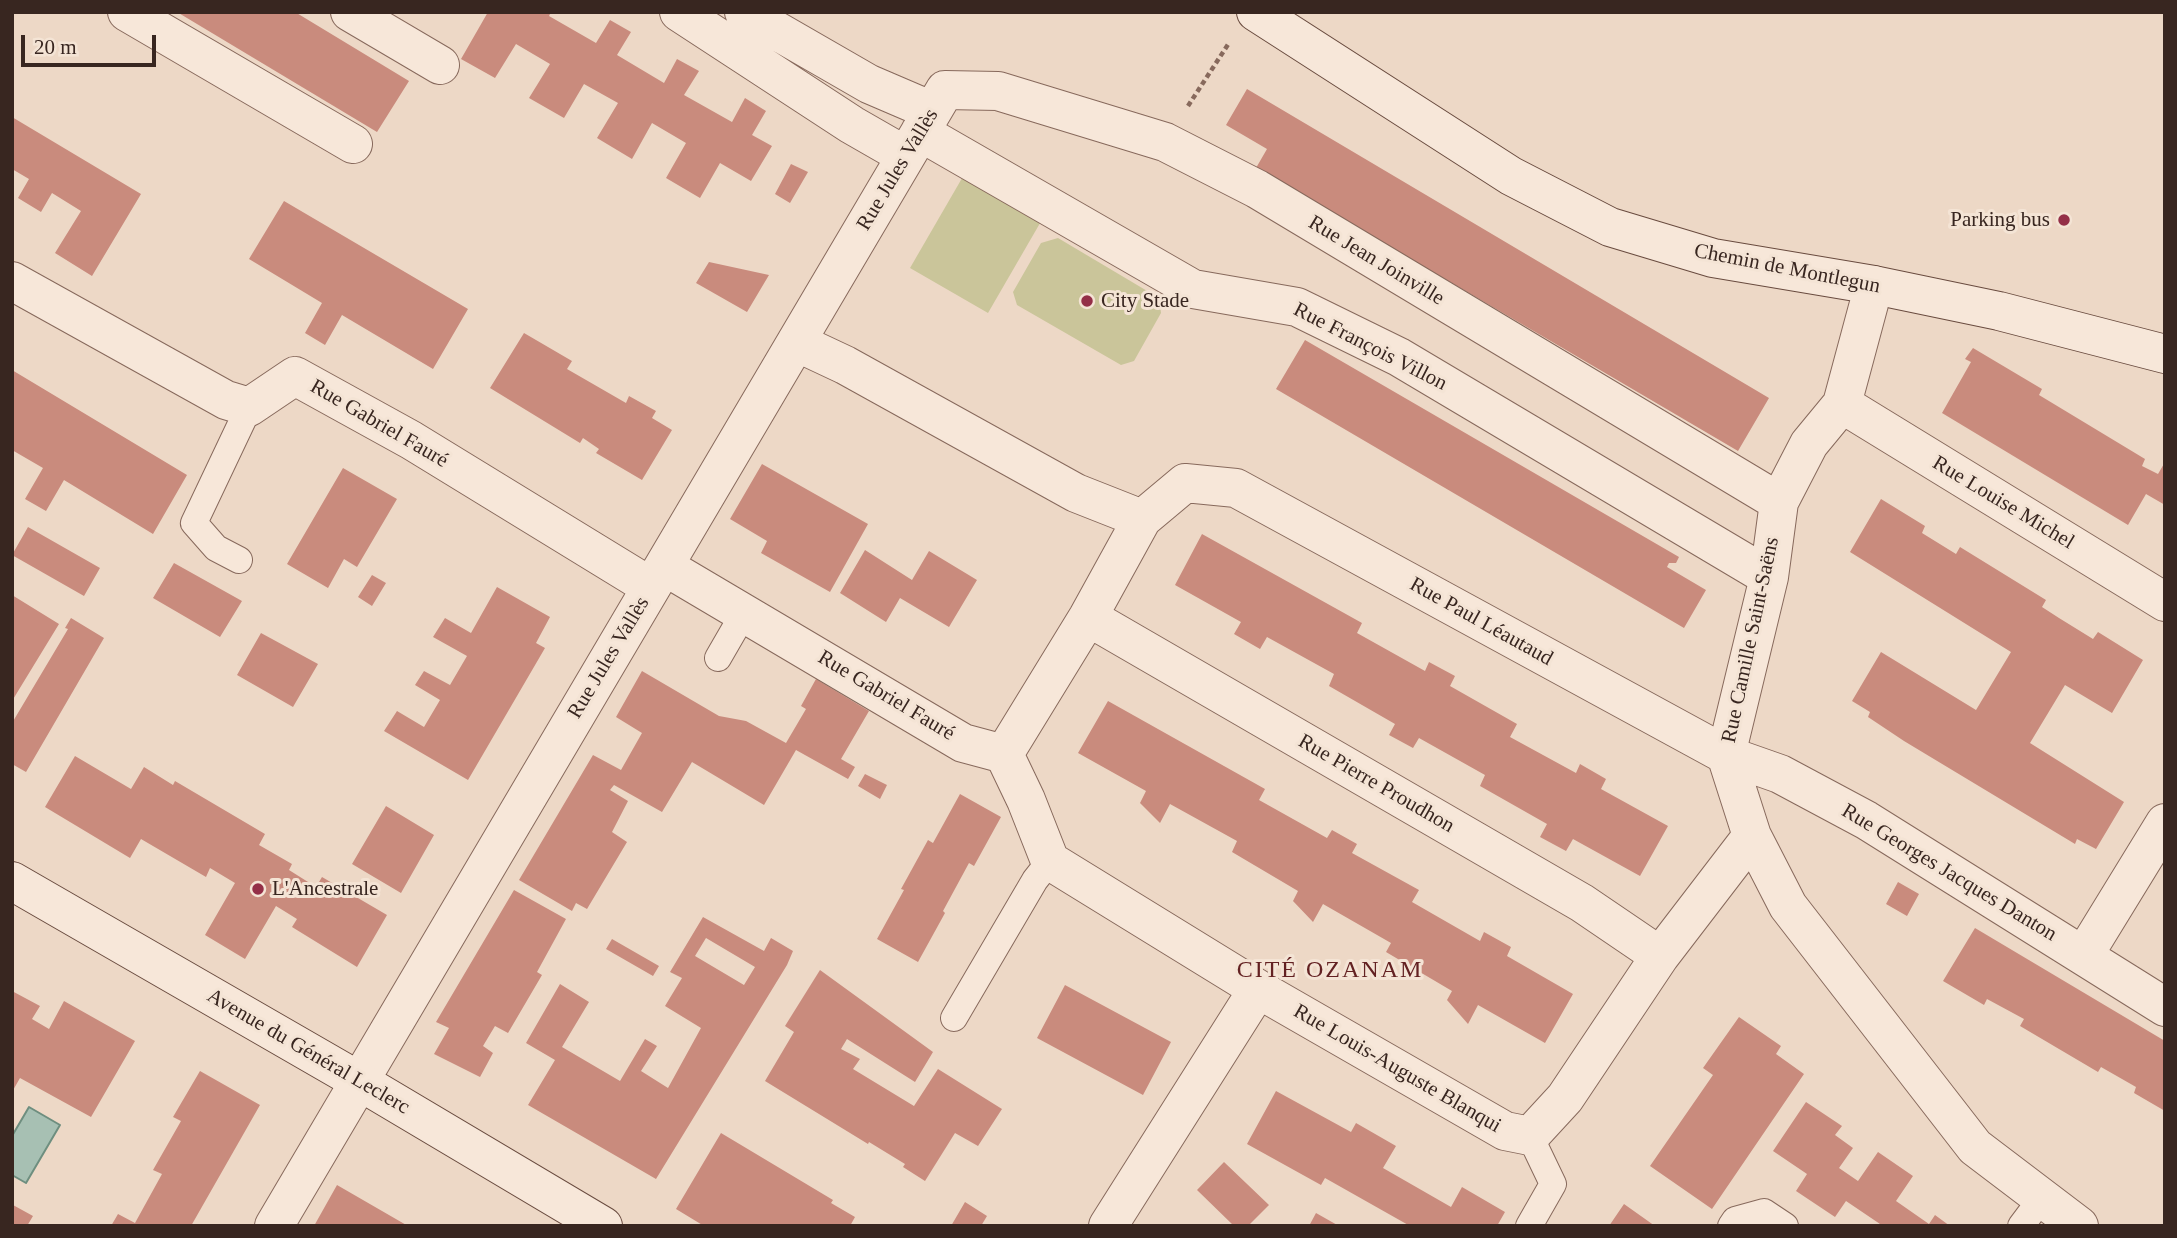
<!DOCTYPE html>
<html>
<head>
<meta charset="utf-8">
<style>
  body { margin:0 }
  #map { position:relative; width:2177px; height:1238px; overflow:hidden; background:#edd8c6; font-family:"Times New Roman",serif }
  canvas { display:block }
  .frame { position:absolute; inset:0; border:14px solid #382620; pointer-events:none }
  .scale { position:absolute; left:21px; top:35px; width:135px; height:32px; box-sizing:border-box; border:4px solid #382620; border-top:0; padding-left:9px; font-size:21px; line-height:24px; white-space:nowrap; color:#382620; -webkit-text-stroke:5px #f4e4d5; paint-order:stroke }
</style>
</head>
<body>
<div id="map">
<canvas width="2177" height="1238"></canvas>
<div class="frame"></div>
<div class="scale">20 m</div>
</div>
<script>
const g = document.querySelector('canvas').getContext('2d');
g.lineJoin = 'round';
function paint(path, color) {
  g.fillStyle = color;
  g.fill(path, 'evenodd');
}
function strokePath(path, color, width, dash) {
  g.strokeStyle = color;
  g.lineWidth = width;
  g.lineCap = dash ? 'butt' : 'round';
  g.setLineDash(dash || []);
  g.stroke(path);
}
function drawText(font, color, halo, rows, align = 'center') {
  g.font = font + ' "Times New Roman",serif';
  g.lineWidth = 6;
  g.setLineDash([]);
  g.textBaseline = 'middle';
  g.strokeStyle = halo;
  g.fillStyle = color;
  for (const [text, x, y, turn = 0] of rows) {
    g.save();
    g.translate(x, y);
    g.rotate((+turn || 0) * Math.PI / 180);
    g.textAlign = isNaN(turn) ? turn : align;
    if (halo) g.strokeText(text, 0, 0);
    g.fillText(text, 0, 0);
    g.restore();
  }
}
paint(new Path2D(`
  M965 173 1043 218 988 313 910 268Z
  M1058 238 1159 298 1161 313 1134 361 1121 365 1017 305 1013 292 1041 243Z`), '#cac59a');
const water = new Path2D(`
  M29 1107 60 1125 26 1183 12 1175V1136Z`);
paint(water, '#a7c0b3');
strokePath(water, '#6e8e7f', 2);
paint(new Path2D(`
  M177 12H295L409 81 377 132Z
  M488 12H551L549 16 596 43 610 20 631 32 617 55 664 83 677 59 699 71 684 95 732 122 745 98 766 111 752 135 772 146 751 181 720 163 700 198 666 178 686 143 652 123 632 159 597 138 618 103 584 84 564 118 529 98 550 64 516 44 495 78 461 59Z
  M1247 89 1769 398 1738 451 1256 168 1267 149 1226 125Z
  M12 117 141 194 92 276 55 253 81 211 52 193 41 212 18 198 29 179 12 169Z
  M791 164 808 172 790 203 775 194Z
  M284 201 468 309 433 369 342 315 325 345 305 333 322 303 249 259Z
  M709 262 769 275 747 312 696 283Z
  M524 333 572 361 567 369 626 403 629 396 656 411 652 418 672 430 642 480 596 453 599 449 583 438 580 443 490 388Z
  M1305 340 1679 557 1676 563H1669L1667 567 1706 590 1684 628 1276 389Z
  M1973 348 2042 389 2039 395 2145 459 2142 466 2158 474 2165 462V505L2146 494 2128 525 1942 413 1971 362 1965 359Z
  M12 370 187 475 153 534 64 480 46 511 25 499 43 468 12 450Z
  M762 464 868 524 830 592 761 553 767 541 730 519Z
  M343 468 397 499 357 567 344 559 328 588 287 564Z
  M1881 499 1925 526 1922 533 1956 554 1960 547 2046 600 2042 607 2059 618 2093 639 2098 632 2143 660 2112 713 2065 685 2030 743 2124 802 2096 849 2077 839 2075 844 1904 741 1868 717 1870 712 1852 701 1881 652 1976 710 2011 652 1850 552Z
  M28 527 100 568 84 596 12 555Z
  M1202 534 1362 623 1357 633 1425 671 1429 662 1455 676 1450 686 1517 724 1510 737 1576 773 1580 764 1606 779 1601 789 1668 826 1640 876 1573 839 1566 851 1540 837 1547 824 1480 786 1485 775 1419 738 1413 748 1389 735 1395 724 1329 686 1334 674 1267 637 1260 649 1234 634 1241 622 1175 585Z
  M865 550 912 580 929 551 977 580 949 627 900 598 886 622 840 593Z
  M174 563 242 601 220 637 153 598Z
  M372 575 386 583 372 606 358 597Z
  M497 587 550 617 536 643 545 648 468 780 384 731 397 711 424 727 440 700 415 685 424 671 450 685 467 656 433 637 445 618 471 633Z
  M12 595 59 624 12 701Z
  M71 618 104 638 26 772 12 764V723L68 629 65 628Z
  M261 633 318 664 293 707 237 675Z
  M642 671 719 716 746 721 786 743 806 709 801 706 816 679 869 711 841 759 855 767 848 779 796 750 764 805 692 762 662 812 614 785 610 790 628 801 612 832 627 842 587 909 576 903 572 911 519 880 593 755 621 770 642 733 616 717Z
  M1108 701 1265 789 1259 800 1327 838 1332 830 1357 844 1352 853 1419 890 1412 902 1480 941 1484 932 1511 947 1507 956 1573 994 1545 1043 1478 1005 1468 1024 1447 1000 1452 991 1386 952 1391 943 1323 904 1313 922 1293 901 1298 891 1232 852 1237 841 1170 804 1160 823 1140 803 1146 791 1078 753Z
  M75 756 131 789 144 767 173 785 175 781 265 834 259 845 292 864 289 870 316 887 322 877 387 915 357 967 292 927 297 919 276 906 245 959 205 935 235 883 210 868 206 877 141 839 130 858 45 807Z
  M865 774 887 785 880 799 858 786Z
  M960 794 1001 817 974 866 969 863 943 911 945 913 918 962 877 939 904 890 901 889 928 840 933 843Z
  M386 806 434 835 401 893 352 864Z
  M1898 882 1919 894 1907 916 1886 904Z
  M514 890 566 919 537 972 542 975 508 1033 495 1026 483 1046 493 1053 480 1077 434 1054 449 1028 436 1022Z
  M703 917 764 951 771 938 793 951 787 965 656 1179 528 1105 555 1060 526 1043 560 984 589 1002 562 1047 620 1081 645 1039 657 1046 641 1071 668 1088 701 1028 665 1006 682 978 670 972ZM706 938 755 967 744 985 695 956Z
  M1975 928 2165 1041V1111L2134 1093 2136 1087 2101 1067 2098 1072 2020 1026 2024 1019 1987 999 1984 1005 1943 981Z
  M612 939 659 966 653 976 606 949Z
  M820 970 933 1052 915 1082 847 1039 841 1049 860 1059 853 1069 914 1106 938 1069 1002 1109 978 1146 955 1133 925 1181 903 1167 905 1164 869 1142 868 1144 765 1081 794 1032 785 1026Z
  M1065 985 1171 1042 1143 1095 1037 1038Z
  M12 991 40 1006 32 1019 49 1029 64 1001 135 1041 91 1117 20 1078 12 1092Z
  M1739 1017 1781 1046 1776 1054 1804 1074 1712 1209 1650 1166 1713 1075 1703 1068Z
  M200 1071 260 1105 191 1226H111L118 1214 135 1223 162 1174 153 1170 181 1121 173 1117Z
  M1276 1091 1351 1132 1356 1123 1396 1146 1383 1168 1451 1207 1462 1187 1505 1212 1497 1226H1410L1325 1178 1321 1185 1247 1144Z
  M1806 1102 1842 1126 1835 1135 1853 1148 1839 1168 1858 1181 1878 1152 1913 1176 1896 1201 1929 1224 1935 1215 1950 1226H1879L1880 1224 1846 1201 1835 1217 1796 1191 1807 1174 1773 1151Z
  M721 1133 833 1200 831 1203 855 1217 850 1226H704L676 1209Z
  M1224 1162 1269 1205 1248 1226H1234L1197 1190Z
  M337 1185 408 1226H314Z
  M965 1202 987 1216 981 1226H951Z
  M1624 1204 1655 1226H1609Z
  M13 1205 33 1216 27 1226H12Z
  M1316 1213 1339 1226H1309Z`), '#c98b7d');
const lane = new Path2D(`
  M239 560 216 548 194 523 249 407
  M718 658 744 613
  M954 1018 1035 880 1050 861
  M1529 1226 1553 1184 1530 1136
  M1731 1226 1735 1220 1764 1212 1785 1226
  M2021 1226 2042 1198`);
const street = new Path2D(`
  M127 12 353 144
  M350 12 440 65
  M679 12 852 125 906 156
  M744 12 869 84 932 111
  M920 132 1193 289 1297 307 1399 357 1769 577
  M12 281 226 400 249 407 295 376 411 440 651 587
  M1874 285 1842 404 1809 444 1779 502 1769 577 1726 755 1752 836 1788 906 1975 1147 2079 1226
  M796 342 845 365 1076 493 1142 519
  M1842 404 2165 602
  M664 566 963 743 1004 754
  M1088 617 1582 903 1660 956
  M1752 836 1660 956 1565 1098 1530 1136 1505 1131 1258 989 1050 861 1026 800 1004 754 1088 617 1142 519 1185 483 1236 488 1726 755 1780 774 1866 820 2165 1007
  M2084 955 2165 823
  M274 1226 945 90 998 91 1165 142 1257 189 1779 502
  M1108 1226 1258 989`);
const secondary = new Path2D(`
  M1256 12 1511 176 1610 227 1713 258 1874 285 1999 311 2165 354
  M12 881 359 1081 603 1226`);
strokePath(lane, '#87695c', 28);
strokePath(street, '#87695c', 40);
strokePath(secondary, '#694b3f', 40);
strokePath(new Path2D(`
  M1188 106 1229 43`), '#87695c', 4.5, [5, 3.5]);
strokePath(lane, '#f7e7d9', 26);
strokePath(street, '#f7e7d9', 38);
strokePath(secondary, '#f7e7d9', 38);
for (const [x, y, r, color] of [
  [2064,220,7,"#942f47"],
  [1087,301,7,"#942f47"],
  [258,889,7,"#942f47"]
]) {
  const dot = new Path2D();
  dot.arc(x, y, r, 0, 2 * Math.PI);
  g.fillStyle = color;
  g.fill(dot);
  strokePath(dot, '#f4e4d5', 2.5);
}
drawText('21px', '#382620', '#f4e4d5', [
  ["Rue Jules Vallès",898,170,-59],
  ["Rue Jean Joinville",1376,261,31],
  ["Chemin de Montlegun",1787,269,11],
  ["Rue François Villon",1370,347,27],
  ["Rue Gabriel Fauré",379,424,30],
  ["Rue Louise Michel",2003,503,31],
  ["Rue Paul Léautaud",1481,622,29],
  ["Rue Camille Saint-Saëns",1751,640,-78],
  ["Rue Jules Vallès",609,658,-59],
  ["Rue Gabriel Fauré",886,696,31],
  ["Rue Pierre Proudhon",1376,784,30],
  ["Rue Georges Jacques Danton",1949,873,31],
  ["Avenue du Général Leclerc",308,1052,30],
  ["Rue Louis-Auguste Blanqui",1397,1069,30]
]);
drawText('21px', '#382620', '#f4e4d5', [
  ["Parking bus",2050,220,"right"],
  ["City Stade",1101,301],
  ["L'Ancestrale",272,889]
], 'left');
g.letterSpacing = '2px';
drawText('24px', '#632122', '#f4e4d5', [
  ["CITÉ OZANAM",1330,971]
]);
g.letterSpacing = '0px';
</script>
</body>
</html>
